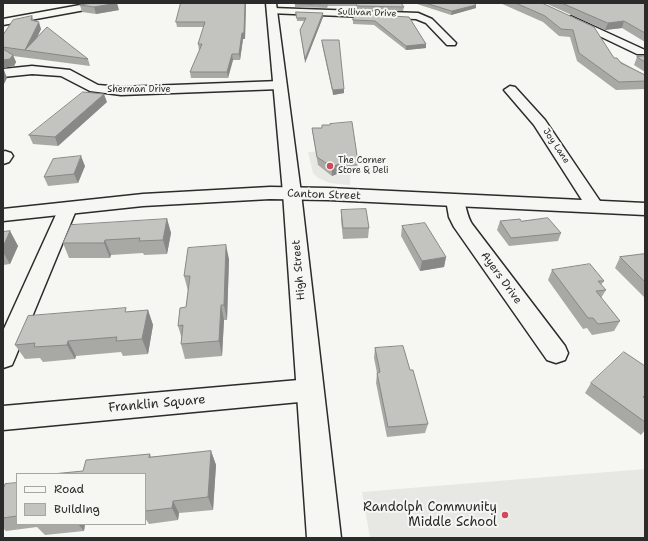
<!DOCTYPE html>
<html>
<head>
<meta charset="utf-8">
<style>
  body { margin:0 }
  #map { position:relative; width:648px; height:541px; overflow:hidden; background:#f6f6f2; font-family:"Shantell Sans",sans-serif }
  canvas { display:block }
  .frame { position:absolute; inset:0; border:4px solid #2b2b2b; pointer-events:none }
  .legend { position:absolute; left:16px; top:473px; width:130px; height:52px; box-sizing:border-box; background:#f6f6f2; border:1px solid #a5a5a2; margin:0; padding:5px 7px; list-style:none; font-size:12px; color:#2b2b2b }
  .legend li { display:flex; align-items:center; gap:8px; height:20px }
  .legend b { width:20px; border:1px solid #a5a5a2 }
</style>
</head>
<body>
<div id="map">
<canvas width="648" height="541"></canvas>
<div class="frame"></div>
<ul class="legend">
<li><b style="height:5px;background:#f6f6f2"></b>Road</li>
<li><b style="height:11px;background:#c3c3c0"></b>Building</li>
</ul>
</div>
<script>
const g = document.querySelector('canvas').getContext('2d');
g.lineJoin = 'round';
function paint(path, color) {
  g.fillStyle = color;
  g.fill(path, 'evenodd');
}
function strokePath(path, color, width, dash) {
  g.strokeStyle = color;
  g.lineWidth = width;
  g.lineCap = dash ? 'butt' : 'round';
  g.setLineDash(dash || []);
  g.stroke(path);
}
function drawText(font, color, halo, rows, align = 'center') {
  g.font = font + ' "Shantell Sans",sans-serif';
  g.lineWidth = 4;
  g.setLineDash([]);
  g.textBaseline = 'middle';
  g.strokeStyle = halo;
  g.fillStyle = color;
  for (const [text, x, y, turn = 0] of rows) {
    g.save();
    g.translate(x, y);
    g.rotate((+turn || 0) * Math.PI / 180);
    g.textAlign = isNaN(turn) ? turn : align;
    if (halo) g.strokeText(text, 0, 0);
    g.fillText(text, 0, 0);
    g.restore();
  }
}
paint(new Path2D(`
  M351 150 350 185 330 183 318 178 313 173 308 152Z
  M645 469V538H370L362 492Z`), '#e7e7e3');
const minor = new Path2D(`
  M272 8 418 13 432 19 456 43 455 45H447L426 23 416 19 269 13 267 11Z
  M571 16 645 50V54H637L568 21 566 19Z
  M32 66 70 70 98 85 121 87 280 81 286 85 280 89 121 95 90 91 61 76 32 74 3 77V69Z
  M510 86 515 87 545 120 604 207 601 211 595 212 589 211 534 125 504 90Z
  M5 151 11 153 13 156 9 162 3 164V152Z
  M455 195 461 196C467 205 466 215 472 224L565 346 568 353 565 360 556 363 547 360 454 227 449 217 446 200 449 196Z
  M68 203 74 204 77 208 15 358 12 365 3 368V331L59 208 62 204Z
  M310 379 319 382 323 390 319 398 310 401 3 430V406Z`);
const tertiary = new Path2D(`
  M270 187 328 188 645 203V215L328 200 270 199 143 206 3 221V209L143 194Z`);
const secondary = new Path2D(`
  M91 3H112L107 6 3 25V19Z
  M266 3H276L301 193 341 538H307L283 193Z`);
strokePath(minor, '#2b2b2b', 3);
strokePath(tertiary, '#2b2b2b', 3);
strokePath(secondary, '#2b2b2b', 3);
paint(minor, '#f6f6f2');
paint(tertiary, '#f6f6f2');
paint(secondary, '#f6f6f2');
paint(new Path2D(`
  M181 3H246L245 39H243L240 60H233L228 78H191L190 72 200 50H199L198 44 204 27H177L176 22Z
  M295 3H401L404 7 403 11 357 9V6H328L327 8 295 7Z
  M414 3H474L476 5V8L451 15Z
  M500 3H543L614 58 645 75V89L616 90 577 61 570 37 559 36 543 22Z
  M545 3H645V42L622 28 605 30Z
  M80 5 119 10 96 14 82 12Z
  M296 12 323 17 305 63 300 30 304 21H297Z
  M32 16 34 21 41 29 37 37 88 59 90 66 13 56 16 62 14 66 3 68V35Z
  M409 17 426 44V48L406 50 374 25 353 24V20Z
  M322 40 344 93 333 95 322 44Z
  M645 56V72L634 65 637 57Z
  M107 102 58 146 33 144 29 135Z
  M330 124 358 162 357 170H346L332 176 318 165 313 136 312 128H322V125H330Z
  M85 166 78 183 48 186 44 177Z
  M341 210 369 228 368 238 343 239 341 220Z
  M167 219 171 233 167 254 144 255 143 253 111 255 110 258H69L63 243Z
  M500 221H521L561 233 558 241 509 246 497 230Z
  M402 226 446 257 444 267 420 271 401 236Z
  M10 231 18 246 10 264 3 265V232Z
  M645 254V296L644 297 615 268 620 257Z
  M229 259 227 320H224L222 356 185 359 181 344 182 339 178 326 186 307 188 291 184 276Z
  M552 270 604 281 601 285 606 290 601 298 620 321 614 331 592 335 587 328 583 329 548 280Z
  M148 310 153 325 148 354 123 356 121 352 76 356 75 359 43 362 40 358 25 359 15 345 128 312Z
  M375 348 410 370 428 424 425 433 387 437 376 383 377 373 374 358Z
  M645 366V397H644L645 398V430L641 435 585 393 591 383Z
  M211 451 216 465 213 510 179 513 178 520 149 524 145 518V474L83 471 150 454 151 457Z
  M17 483V524H85L84 531 45 535 37 527 6 531 3 528V489Z`), '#a8a8a5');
paint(new Path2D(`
  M77 3H89L78 4Z
  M117 3 119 10 96 14 94 7Z
  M245 3H246L245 39H243L240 60 239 54Z
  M476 5V8L451 15 452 11Z
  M323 13V17L305 63V59Z
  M624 21 622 28 605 30 608 23Z
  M39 22 41 29 31 51 25 50Z
  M426 44V48L406 50V46Z
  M232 54 233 60 228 78 227 72Z
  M13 55 16 62 14 66 3 68V60Z
  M4 70 7 78 3 86V71Z
  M344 89V93L333 95V90Z
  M104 94 107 102 58 146 55 137Z
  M81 156 85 166 78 183 74 174Z
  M346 161V170L332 176V167Z
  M167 219 171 233 167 254 163 240Z
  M10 231 18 246 10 264 3 252V247Z
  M105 240 111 255 110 258 104 243Z
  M226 245 229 259 227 320 224 305Z
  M446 257 444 267 420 271 422 261Z
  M221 305 224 320 222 356 219 341Z
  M148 310 153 325 148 354 142 339Z
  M68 341 76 356 75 359 67 345Z
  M211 451 216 465 213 510 208 497Z
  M173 501 179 513 178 520 172 508Z
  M78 524H85L84 531Z`), '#888886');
const building = new Path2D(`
  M94 3H117L94 7 80 5Z
  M181 3H245L244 33H242L239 54H232L227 72H190L202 44H198L205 22H176Z
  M295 3H327V5L295 4Z
  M357 3H401L404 7 357 6Z
  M426 3H474L476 5 452 11Z
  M516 3H542L594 27 614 58H617L621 63 645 75V81L619 82 579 53 573 30 561 29 545 16Z
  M562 3H645V33L624 21 608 23Z
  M296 12 323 13 305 59 300 30 306 18H297Z
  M355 14 409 17 426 44 406 46 375 21 353 20Z
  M32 16 31 20 39 22 25 50 47 27 88 59 3 47V35L13 20Z
  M322 40H339L344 89 333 90Z
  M3 49 13 55 10 59 3 60Z
  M645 56V62L637 57Z
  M83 92 104 94 55 137 29 135Z
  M352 122 358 162 346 161 332 167 317 157 312 128H322V125H330V124Z
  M81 156 74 174 44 177 53 159Z
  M366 209 369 228H343L341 210Z
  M548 218 561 233 511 238 500 221 520 219 521 221Z
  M167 219 163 240 139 241 140 238 105 240 104 243H63L71 225Z
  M425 223 446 257 422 261 402 226Z
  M10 231 3 247V232Z
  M226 245 224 305H221L219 341 181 344 183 325 178 326 180 308 186 307 190 276H184L188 248Z
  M645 254V282L620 257Z
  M590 264 604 281H598L606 290 596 291 620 321 598 324 593 318H588L552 270Z
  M126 308 125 312 148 310 142 339 116 341 117 337 68 341 67 345 34 347 35 343 15 345 28 316Z
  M403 346 410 370H413L428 424 388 427 377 373 380 372 375 348Z
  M624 352 645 366V395L643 397 645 398V422L591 383Z
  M211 451 208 497 173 501 172 508 145 511V474H52L83 471 86 460 150 454 149 457Z
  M17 483V516L3 518V489L5 484Z`);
paint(building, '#c3c3c0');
strokePath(building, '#888886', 1);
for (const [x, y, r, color] of [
  [330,166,4,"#d1495b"],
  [505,515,4,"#d1495b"]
]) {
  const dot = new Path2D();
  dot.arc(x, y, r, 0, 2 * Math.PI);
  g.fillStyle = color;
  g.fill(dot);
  strokePath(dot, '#f6f6f2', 1.5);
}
drawText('9px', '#2b2b2b', '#f6f6f2', [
  ["Sullivan Drive",367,13,2],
  ["Sherman Drive",139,90],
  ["Joy Lane",556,146,56]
]);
drawText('9px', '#2b2b2b', '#f6f6f2', [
  ["The Corner",338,161],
  ["Store & Deli",338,171]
], 'left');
drawText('11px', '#2b2b2b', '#f6f6f2', [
  ["Canton Street",324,195,2],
  ["High Street",299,270,-95],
  ["Ayers Drive",501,278,54]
]);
drawText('13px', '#2b2b2b', '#f6f6f2', [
  ["Franklin Square",157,404,-5]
]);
drawText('13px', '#2b2b2b', '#f6f6f2', [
  ["Randolph Community",497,508],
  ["Middle School",497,523]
], 'right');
</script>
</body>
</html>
